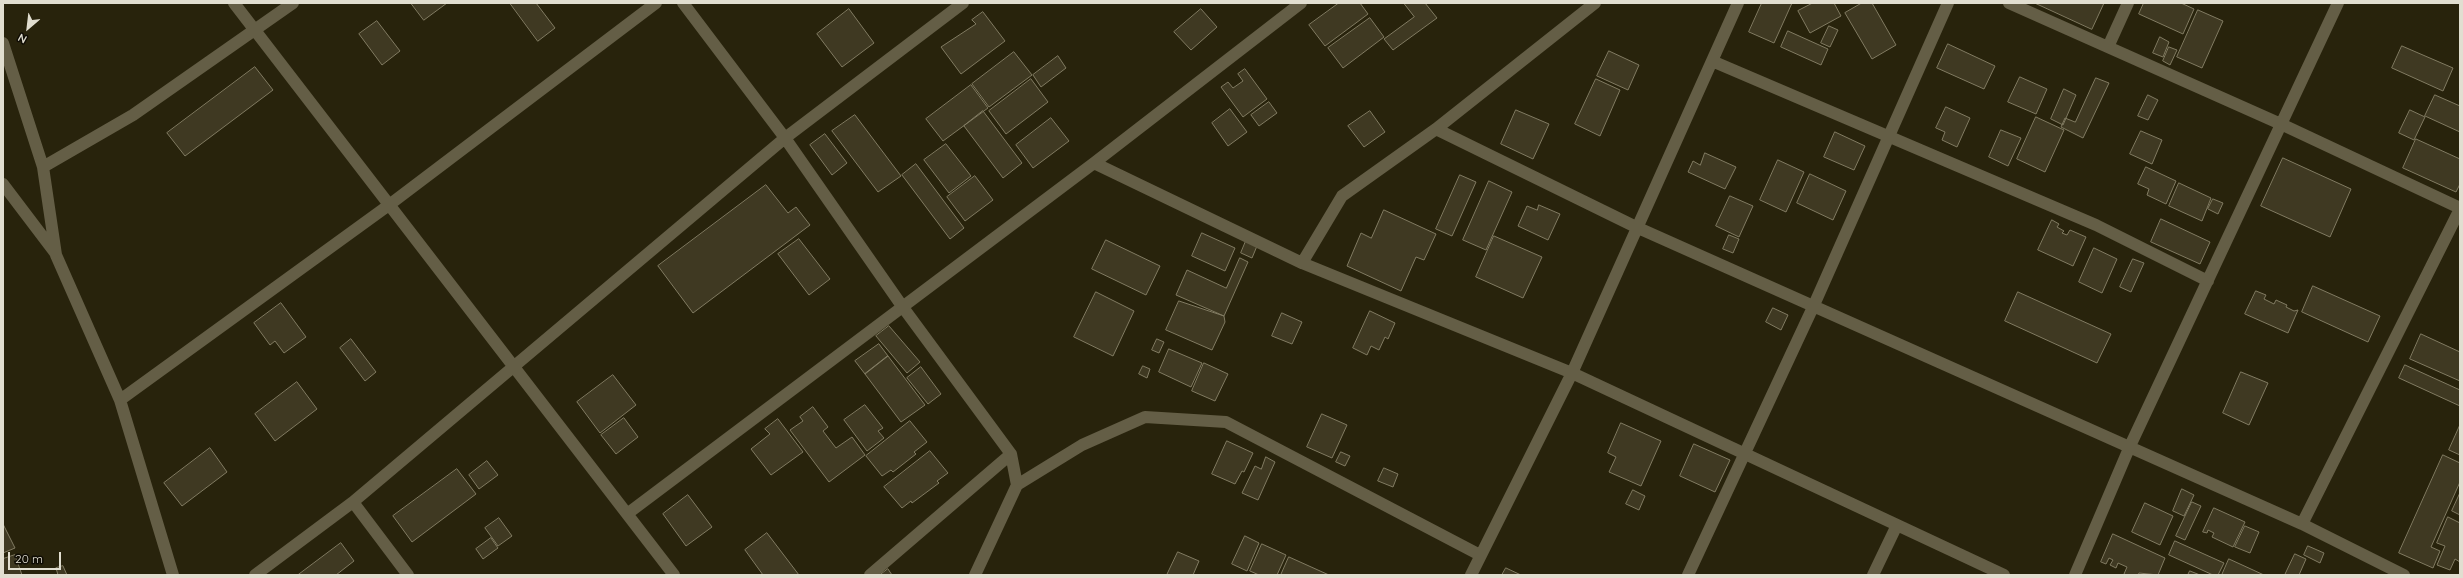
<!DOCTYPE html>
<html>
<head>
<meta charset="utf-8">
<style>
  body { margin:0 }
  #map { position:relative; width:2463px; height:578px; overflow:hidden; background:#28230c; font-family:Quicksand,sans-serif }
  canvas { display:block }
  .frame { position:absolute; inset:0; border:4px solid #e1ded0; pointer-events:none }
  .north { position:absolute; left:8px; top:8px; width:40px; height:40px; -webkit-text-stroke:3px #0f0c04; paint-order:stroke; rotate:208deg; font-size:11px; font-weight:700; line-height:16px; text-align:center; color:#e1ded0 }
  .north::after { content:''; display:block; margin:auto; width:14px; height:18px; background:#e1ded0; clip-path:polygon(50% 0,100% 100%,50% 72%,0 100%) }
  .scale { position:absolute; left:8px; top:552px; width:53px; height:18px; box-sizing:border-box; border:2px solid #e1ded0; border-top:0; padding-left:5px; font-size:12px; line-height:14px; white-space:nowrap; color:#e1ded0; -webkit-text-stroke:3px #0f0c04; paint-order:stroke }
</style>
</head>
<body>
<div id="map">
<canvas width="2463" height="578"></canvas>
<div class="frame"></div>
<div class="north">N</div>
<div class="scale">20 m</div>
</div>
<script>
const g = document.querySelector('canvas').getContext('2d');
g.lineJoin = 'round';
function paint(path, color) {
  g.fillStyle = color;
  g.fill(path, 'evenodd');
}
function strokePath(path, color, width, dash) {
  g.strokeStyle = color;
  g.lineWidth = width;
  g.lineCap = dash ? 'butt' : 'round';
  g.setLineDash(dash || []);
  g.stroke(path);
}
const building = new Path2D(`
  M411 3H447L424 20Z
  M510 3H536L555 28 538 41Z
  M1339 3H1360L1368 14 1325 46 1309 25Z
  M1404 3H1425L1437 18 1393 50 1384 39 1414 17Z
  M1762 3H1792L1774 43 1749 32Z
  M1813 3H1834L1841 16 1810 33 1798 11Z
  M1862 3H1872L1896 45 1872 59 1845 13Z
  M2035 3H2104L2092 29Z
  M2144 3H2181L2194 9 2183 34 2139 14Z
  M849 9 874 43 842 67 817 34Z
  M1201 9 1217 27 1191 50 1174 32Z
  M2198 10 2223 21 2202 68 2177 57Z
  M983 12 1005 41 961 74 941 47 976 24 972 20Z
  M1370 18 1384 37 1343 68 1328 48Z
  M377 21 400 51 382 65 359 34Z
  M1829 26 1838 30 1830 47 1821 43Z
  M1788 31 1828 49 1821 65 1781 47Z
  M2160 37 2169 42 2163 57 2153 53Z
  M1948 44 1995 66 1984 89 1937 68Z
  M2402 46 2453 68 2443 91 2392 68Z
  M2169 47 2177 50 2170 65 2163 61Z
  M1609 51 1639 65 1628 90 1597 76Z
  M1014 52 1032 75 989 107 972 84Z
  M1058 56 1066 68 1041 87 1033 75Z
  M255 67 273 90 185 156 167 133Z
  M1245 69 1267 99 1243 117 1221 87 1228 82 1233 88 1243 81 1238 74Z
  M2020 77 2047 89 2036 114 2008 102Z
  M2096 78 2109 83 2083 138 2061 127 2065 118 2075 122Z
  M1031 79 1048 102 1006 134 989 111Z
  M1596 79 1620 90 1600 136 1575 124Z
  M971 85 988 108 943 141 926 119Z
  M2064 89 2076 95 2063 125 2051 119Z
  M2148 95 2158 100 2148 120 2138 116Z
  M2435 95 2460 106V132L2425 116Z
  M1269 102 1277 113 1259 126 1251 115Z
  M1946 107 1970 118 1957 147 1942 140 1945 132 1936 128Z
  M1230 109 1247 132 1228 146 1212 123Z
  M1516 110 1549 124 1533 159 1501 144Z
  M2410 110 2425 117 2414 140 2399 133Z
  M983 111 1022 163 1003 178 964 126Z
  M1370 111 1385 132 1364 147 1348 126Z
  M855 115 901 176 878 192 832 131Z
  M2036 117 2064 130 2045 172 2017 159Z
  M1051 118 1069 141 1033 168 1016 145Z
  M2001 130 2021 138 2008 166 1989 157Z
  M2141 131 2162 140 2152 164 2130 154Z
  M1835 132 1865 146 1854 170 1824 157Z
  M825 134 847 163 832 175 810 145Z
  M2416 139 2460 159V184L2456 192 2403 168Z
  M946 144 971 176 949 193 924 160Z
  M1705 153 1736 167 1725 189 1688 172 1693 161 1700 165Z
  M2283 158 2351 189 2330 237 2261 206Z
  M1778 160 1804 172 1786 212 1760 200Z
  M916 164 964 228 950 239 902 175Z
  M2146 167 2176 181 2166 204 2147 195 2149 189 2138 184Z
  M1810 174 1846 191 1833 220 1797 203Z
  M1460 175 1476 182 1452 236 1436 229Z
  M975 176 993 200 965 221 947 197Z
  M1489 181 1512 192 1486 250 1463 240Z
  M2179 183 2211 198 2202 221 2169 206Z
  M766 185 788 213 796 207 810 225 693 313 658 266Z
  M1730 196 1753 206 1739 237 1716 226Z
  M2213 199 2223 203 2218 214 2208 209Z
  M1539 205 1560 214 1548 240 1518 226 1527 206 1537 210Z
  M1384 210 1436 234 1424 260 1416 257 1401 291 1347 266 1361 233 1371 238Z
  M2161 219 2210 242 2200 264 2151 242Z
  M2052 220 2059 224 2057 227 2064 231 2062 233 2067 235 2070 230 2086 237 2073 266 2038 250Z
  M1202 233 1235 248 1225 271 1192 256Z
  M1729 235 1739 239 1733 253 1723 249Z
  M1494 236 1542 257 1523 298 1476 277Z
  M799 239 830 279 809 295 778 254Z
  M1106 240 1160 266 1146 295 1092 269Z
  M1246 241 1257 246 1252 258 1241 253Z
  M2094 248 2117 259 2102 293 2079 282Z
  M1240 258 1248 262 1224 316 1176 295 1187 270 1226 288Z
  M2133 259 2144 263 2131 292 2120 287Z
  M2313 286 2380 316 2368 342 2302 312Z
  M2256 291 2266 295 2264 299 2274 304 2276 300 2287 305 2286 307 2294 311 2298 310 2288 333 2245 314Z
  M1096 292 1134 311 1113 356 1074 337Z
  M2018 292 2111 334 2097 363 2005 321Z
  M1179 301 1224 316 1225 322 1212 350 1166 330Z
  M281 303 306 337 284 353 275 341 270 345 254 323Z
  M1773 308 1788 315 1781 330 1766 322Z
  M1370 311 1395 323 1388 339 1385 337 1379 350 1371 346 1367 355 1353 348Z
  M1282 313 1302 322 1292 344 1272 336Z
  M889 326 920 362 907 373 876 336Z
  M2421 334 2460 352V381L2410 359Z
  M351 339 376 372 365 381 340 348Z
  M1157 339 1164 342 1159 353 1152 350Z
  M879 344 888 356 865 374 855 361Z
  M1169 349 1202 363 1191 387 1159 372Z
  M888 356 925 405 901 422 865 374Z
  M1204 363 1228 374 1215 401 1192 391Z
  M2405 365 2460 390V406L2399 378Z
  M1143 366 1150 369 1147 378 1139 374Z
  M921 367 941 394 928 404 907 378Z
  M2241 372 2268 383 2249 425 2223 413Z
  M613 375 636 405 600 433 577 402Z
  M297 382 317 409 275 441 255 414Z
  M865 405 883 428 878 431 884 438 867 451 844 420Z
  M813 407 828 427 823 431 836 448 852 437 865 455 829 482 790 430 803 421 800 417Z
  M1322 414 1347 425 1332 458 1307 447Z
  M624 418 638 437 616 454 601 435Z
  M778 419 803 452 771 475 751 449 770 434 765 429Z
  M910 421 927 442 914 452 916 454 893 472 891 470 882 476 866 456Z
  M1621 423 1661 441 1641 486 1609 472 1616 457 1608 453Z
  M2460 425V455L2449 450Z
  M1227 441 1253 453 1244 472 1242 471 1235 484 1212 474Z
  M1694 444 1730 460 1715 492 1680 476Z
  M210 448 227 472 182 506 164 483Z
  M930 451 948 473 937 481 939 483 912 503 911 501 902 508 884 487Z
  M1341 452 1350 456 1345 466 1336 462Z
  M2443 455 2460 463V482L2431 547 2440 551 2433 568 2399 553Z
  M1266 457 1275 462 1258 500 1242 493 1255 466 1261 469Z
  M487 461 498 475 479 489 469 475Z
  M1384 468 1398 474 1393 487 1378 481Z
  M457 469 476 494 412 542 393 516Z
  M2182 489 2194 495 2184 516 2173 511Z
  M1633 490 1645 496 1639 510 1626 504Z
  M2460 493V515L2452 511Z
  M688 495 712 527 686 546 663 514Z
  M2192 502 2201 506 2185 540 2176 536Z
  M2145 503 2173 516 2160 545 2132 532Z
  M2214 508 2245 522 2233 547 2212 537 2214 533 2208 530 2207 533 2203 532Z
  M2448 517 2460 523V562L2455 559 2450 570 2437 565 2445 546 2437 543Z
  M499 518 512 536 498 546 485 528Z
  M3 524 15 548 3 553Z
  M2245 526 2259 532 2250 553 2235 547Z
  M767 533 799 575H763L745 550Z
  M2113 534 2165 558 2158 575 2139 573 2138 575H2127L2124 574 2127 567 2118 563 2116 568 2110 565 2113 560 2109 558 2106 564 2101 562Z
  M1245 536 1259 543 1247 571 1232 564Z
  M491 538 498 548 483 559 476 549Z
  M2175 541 2224 563 2218 575H2213L2169 555Z
  M341 543 354 561 336 575H298Z
  M1262 544 1286 555 1277 575H1259L1250 571Z
  M2308 546 2324 553 2320 563 2304 555Z
  M1178 552 1199 561 1193 575H1167Z
  M2295 554 2306 559 2299 575H2285Z
  M15 555 22 575H3V559Z
  M1289 557 1329 575H1281Z
  M2229 559 2264 575H2222Z
  M63 566 67 575H58L56 568Z
  M1506 568 1521 575H1502Z
  M888 569 892 575H880Z
  M2190 571 2200 575H2188Z`);
paint(building, '#3f3922');
strokePath(building, '#817b62', 1);
strokePath(new Path2D(`
  M234 3 674 575
  M683 3 785 138 902 306 1011 454 1017 485 975 575
  M2009 3 2283 125 2460 208
  M3 43 43 167 56 255 120 400 173 575
  M2108 47 2128 3
  M1712 61 2096 225 2208 281
  M1436 129 1636 227 2302 524 2404 575
  M1094 163 1302 263 1572 373 2004 575
  M43 167 133 115 293 3
  M3 184 56 254
  M1302 263 1342 196 1436 129 1595 3
  M120 400 389 205 656 3
  M1017 485 1082 445 1145 417 1226 422 1480 555
  M353 502 408 575
  M627 514 1094 163 1301 3
  M2302 524 2460 209
  M255 575 353 502 785 138 963 3
  M870 575 1011 454
  M1471 575 1572 373 1738 3
  M1688 575 1814 305 1948 3
  M1873 575 1897 525
  M2075 575 2130 446 2338 3`), '#645e46', 12);
</script>
</body>
</html>
